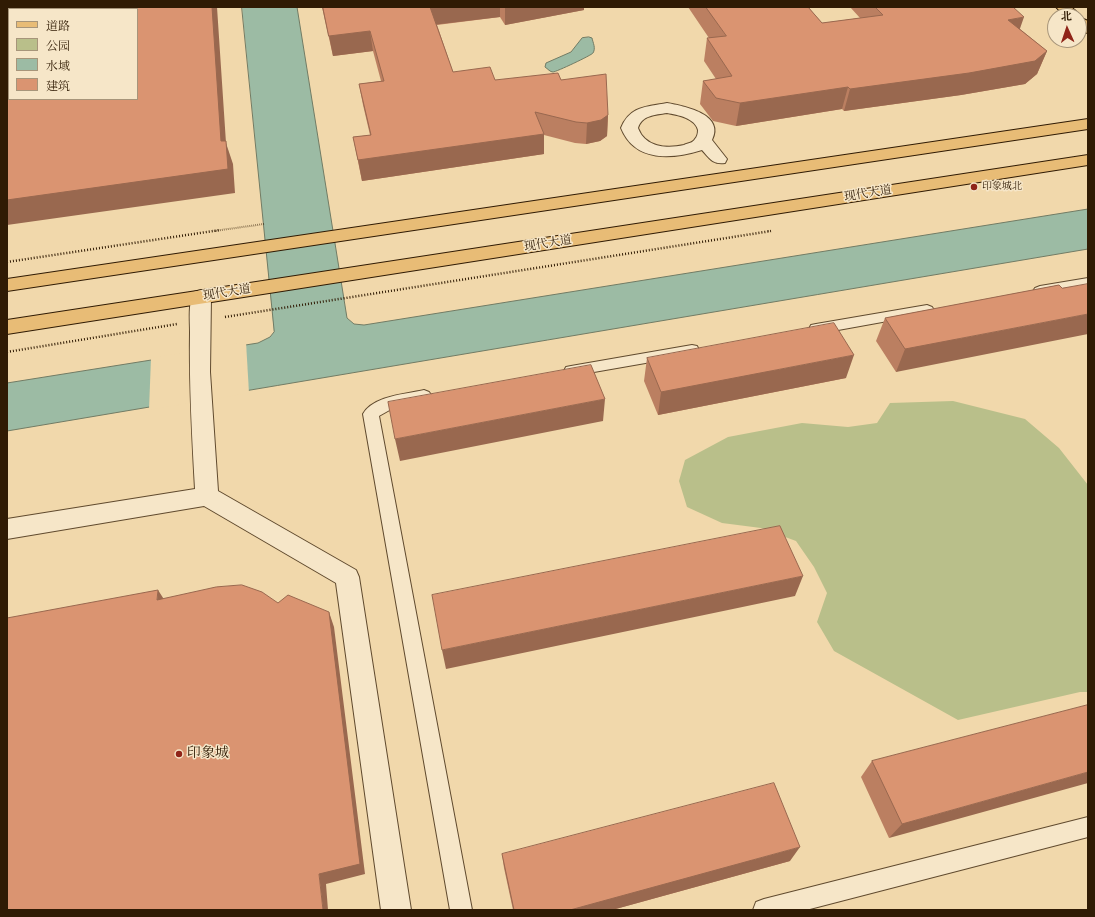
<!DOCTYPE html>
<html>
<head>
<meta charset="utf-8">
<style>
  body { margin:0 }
  #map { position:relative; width:1095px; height:917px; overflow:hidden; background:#f1d8ab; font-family:"IM FELL French Canon","Noto Serif SC",serif }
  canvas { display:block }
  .frame { position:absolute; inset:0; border:8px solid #301b04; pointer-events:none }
  .legend { position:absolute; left:8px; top:8px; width:130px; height:92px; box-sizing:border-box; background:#f6e6c8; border:1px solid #a7957a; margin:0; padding:5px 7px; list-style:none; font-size:12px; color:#301b04 }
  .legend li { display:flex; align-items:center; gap:8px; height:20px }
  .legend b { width:20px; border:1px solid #a7957a }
  .north { position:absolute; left:1047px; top:8px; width:40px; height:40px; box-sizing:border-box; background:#f6e6c8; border:1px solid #a7957a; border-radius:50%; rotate:357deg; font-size:11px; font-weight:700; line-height:16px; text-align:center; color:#301b04 }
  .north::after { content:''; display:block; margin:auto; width:14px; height:18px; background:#8f2418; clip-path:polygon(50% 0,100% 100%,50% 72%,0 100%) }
</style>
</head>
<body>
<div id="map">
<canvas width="1095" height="917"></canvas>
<div class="frame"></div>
<ul class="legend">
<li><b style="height:5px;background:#e8bc76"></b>道路</li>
<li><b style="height:11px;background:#b9bf8a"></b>公园</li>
<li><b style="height:11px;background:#9cbba4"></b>水域</li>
<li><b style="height:11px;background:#da9471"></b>建筑</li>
</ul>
<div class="north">北</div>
</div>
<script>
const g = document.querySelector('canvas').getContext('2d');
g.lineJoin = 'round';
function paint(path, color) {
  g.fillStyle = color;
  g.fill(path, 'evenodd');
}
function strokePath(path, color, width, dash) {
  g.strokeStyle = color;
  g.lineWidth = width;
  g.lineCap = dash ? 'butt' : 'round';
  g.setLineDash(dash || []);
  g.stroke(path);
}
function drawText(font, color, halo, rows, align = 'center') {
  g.font = font + ' "IM FELL French Canon","Noto Serif SC",serif';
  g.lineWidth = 3;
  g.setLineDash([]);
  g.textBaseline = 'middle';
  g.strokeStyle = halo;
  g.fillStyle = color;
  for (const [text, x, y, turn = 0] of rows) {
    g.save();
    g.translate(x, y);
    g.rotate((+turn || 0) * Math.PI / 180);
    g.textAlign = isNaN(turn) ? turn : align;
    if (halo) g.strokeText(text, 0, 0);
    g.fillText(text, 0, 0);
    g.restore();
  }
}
paint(new Path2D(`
  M953 401 1025 419 1059 448 1088 485V692H1080L958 720 834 651 817 622 827 593 814 567 796 541 761 528 722 523 687 507 679 481 685 460 728 437 802 423 848 427 877 423 890 403Z`), '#b9bf8a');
const water = new Path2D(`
  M242 7H297L347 318 354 324 364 325 1088 209V249L7 431V383L258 343 270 337 274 332Z
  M589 37 592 38C593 43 596 48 593 53 592 55 556 72 553 72 550 72 548 69 545 67L546 63 571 52 582 38Z`);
paint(water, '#9cbba4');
strokePath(water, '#717b64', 1);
paint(new Path2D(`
  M246 342 249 393 149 410 151 358Z`), '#f1d8ab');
const lane = new Path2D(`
  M1088 278V288L1040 296 1035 294 1033 291 1035 288 1040 286Z
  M927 305 932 307 934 310 932 313 816 334 811 333 809 329 811 325 816 324Z
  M692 345 697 346 699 350 697 354 571 376 566 375 564 371 566 367 571 366Z
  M424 390 429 392 432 396 429 400 395 407 379 416 472 910H450L363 414C373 396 406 394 424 390Z
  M1088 817V837L806 910H753L756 902 764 899Z`);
const street = new Path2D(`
  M667 103C684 106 725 114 712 140L727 159 725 163C713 165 709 158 702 150 673 159 635 163 621 128 630 106 646 107 667 103ZM667 113C678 115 695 118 698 130 698 133 697 137 695 139 693 143 688 143 684 145 666 149 645 147 638 128 642 115 655 115 667 113Z
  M201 290 208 292 211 297 210 372 218 491 356 570 359 577 411 910H381L336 583 204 506 7 539V519L195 489C192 436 189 384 190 332 190 320 188 303 194 292Z`);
const primary = new Path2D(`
  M1056 7H1071L1078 13 1079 17 1088 21V33L1083 32 1079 29V16H1065Z
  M1088 119V129L7 291V279Z
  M1088 155V165L7 334V320Z`);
strokePath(lane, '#604a2e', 2);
strokePath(street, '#604a2e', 2);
strokePath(primary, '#301b04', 2);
strokePath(new Path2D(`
  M214 231 264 224
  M768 231H771`), '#301b04', 2, [0.5, 1.5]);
strokePath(new Path2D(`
  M7 262 220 230
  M225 317 771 231
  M7 352 177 324`), '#301b04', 2.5, [1, 2]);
paint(lane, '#f6e6c8');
paint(street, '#f6e6c8');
paint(primary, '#e8bc76');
paint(new Path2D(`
  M322 7H584V10L505 25 500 17 437 25 453 72 495 80H561L608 115 607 136 600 141 586 144 575 143 544 135V154L362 181 353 137 370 135 363 105 359 84 381 81 373 51 333 56Z
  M688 7H808L822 23 860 18 850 7H1013L1020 29 1047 51 1037 74 1025 84 961 95 844 111 842 109 736 126 713 121 700 104 703 81 716 79 704 61 707 38H709Z
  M1059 285 896 372 876 341 885 318Z
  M647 358 846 378 658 415 644 381Z
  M1088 705 889 838 861 777 872 761Z
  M502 854 790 861 612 910H513L504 868Z`), '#bb7f61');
paint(new Path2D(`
  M212 7H217L226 143 233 164 235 193 7 225V200Z
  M430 7H500V17L432 25Z
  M505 7H584V10L505 25Z
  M1024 17 1016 40 1008 20Z
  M370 31 373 51 333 56 329 36Z
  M1047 51 1037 74 1025 84 961 95 844 111 850 89Z
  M848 87 842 109 736 126 740 103Z
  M608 115 607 136 600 141 586 144 587 123Z
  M544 134V154L362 181 358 160Z
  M1088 314V334L896 372 905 349Z
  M854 355 846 378 658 415 661 392Z
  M605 399 603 421 400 461 395 439Z
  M803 576 795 596 446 669 442 650Z
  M158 590 167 604 157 600Z
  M329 612 334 627 365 874 326 884 328 910H323L319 874Z
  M1088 772V783L889 838 902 824Z
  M800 847 790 861 612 910H570Z`), '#99684f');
const building = new Path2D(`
  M7 7H212L221 141H226L228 169 7 200ZM9 9H137V99H9Z
  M323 7H430L453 72 490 67 495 80 558 73 561 80 606 74 608 115 601 120 587 123 576 122 535 112 544 134 358 160 353 137 371 135 359 84 384 81 370 31 329 36Z
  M706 7H808L822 23 883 15 875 7H1013L1024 17 1008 20 1047 51 1035 61 969 73 850 89 848 87 740 103 716 98 703 81 732 76 707 38 726 36Z
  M1088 284V314L905 349 885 318 1059 285 1062 288Z
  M834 323 854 355 661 392 647 358Z
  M591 365 605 399 395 439 388 402Z
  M780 526 803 576 442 650 432 595Z
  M242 585 262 592 278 603 288 595 329 612 360 864 319 874 323 910H7V618L158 590 157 600 216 587Z
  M1088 705V772L902 824 872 761Z
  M774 783 800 847 570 910H514L502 854Z`);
paint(building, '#da9471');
strokePath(building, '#99684f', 1);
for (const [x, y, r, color] of [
  [974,187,4,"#8f2418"],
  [179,754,4,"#8f2418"]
]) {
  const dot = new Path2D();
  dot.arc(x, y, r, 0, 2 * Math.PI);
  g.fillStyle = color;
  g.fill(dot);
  strokePath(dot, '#f6e6c8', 1.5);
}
drawText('10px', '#301b04', '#f6e6c8', [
  ["印象城北",982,187]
], 'left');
drawText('12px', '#301b04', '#f6e6c8', [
  ["现代大道",868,194,-9],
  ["现代大道",548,244,-9],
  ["现代大道",227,293,-9]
]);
drawText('14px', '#301b04', '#f6e6c8', [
  ["印象城",187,754]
], 'left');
</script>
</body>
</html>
